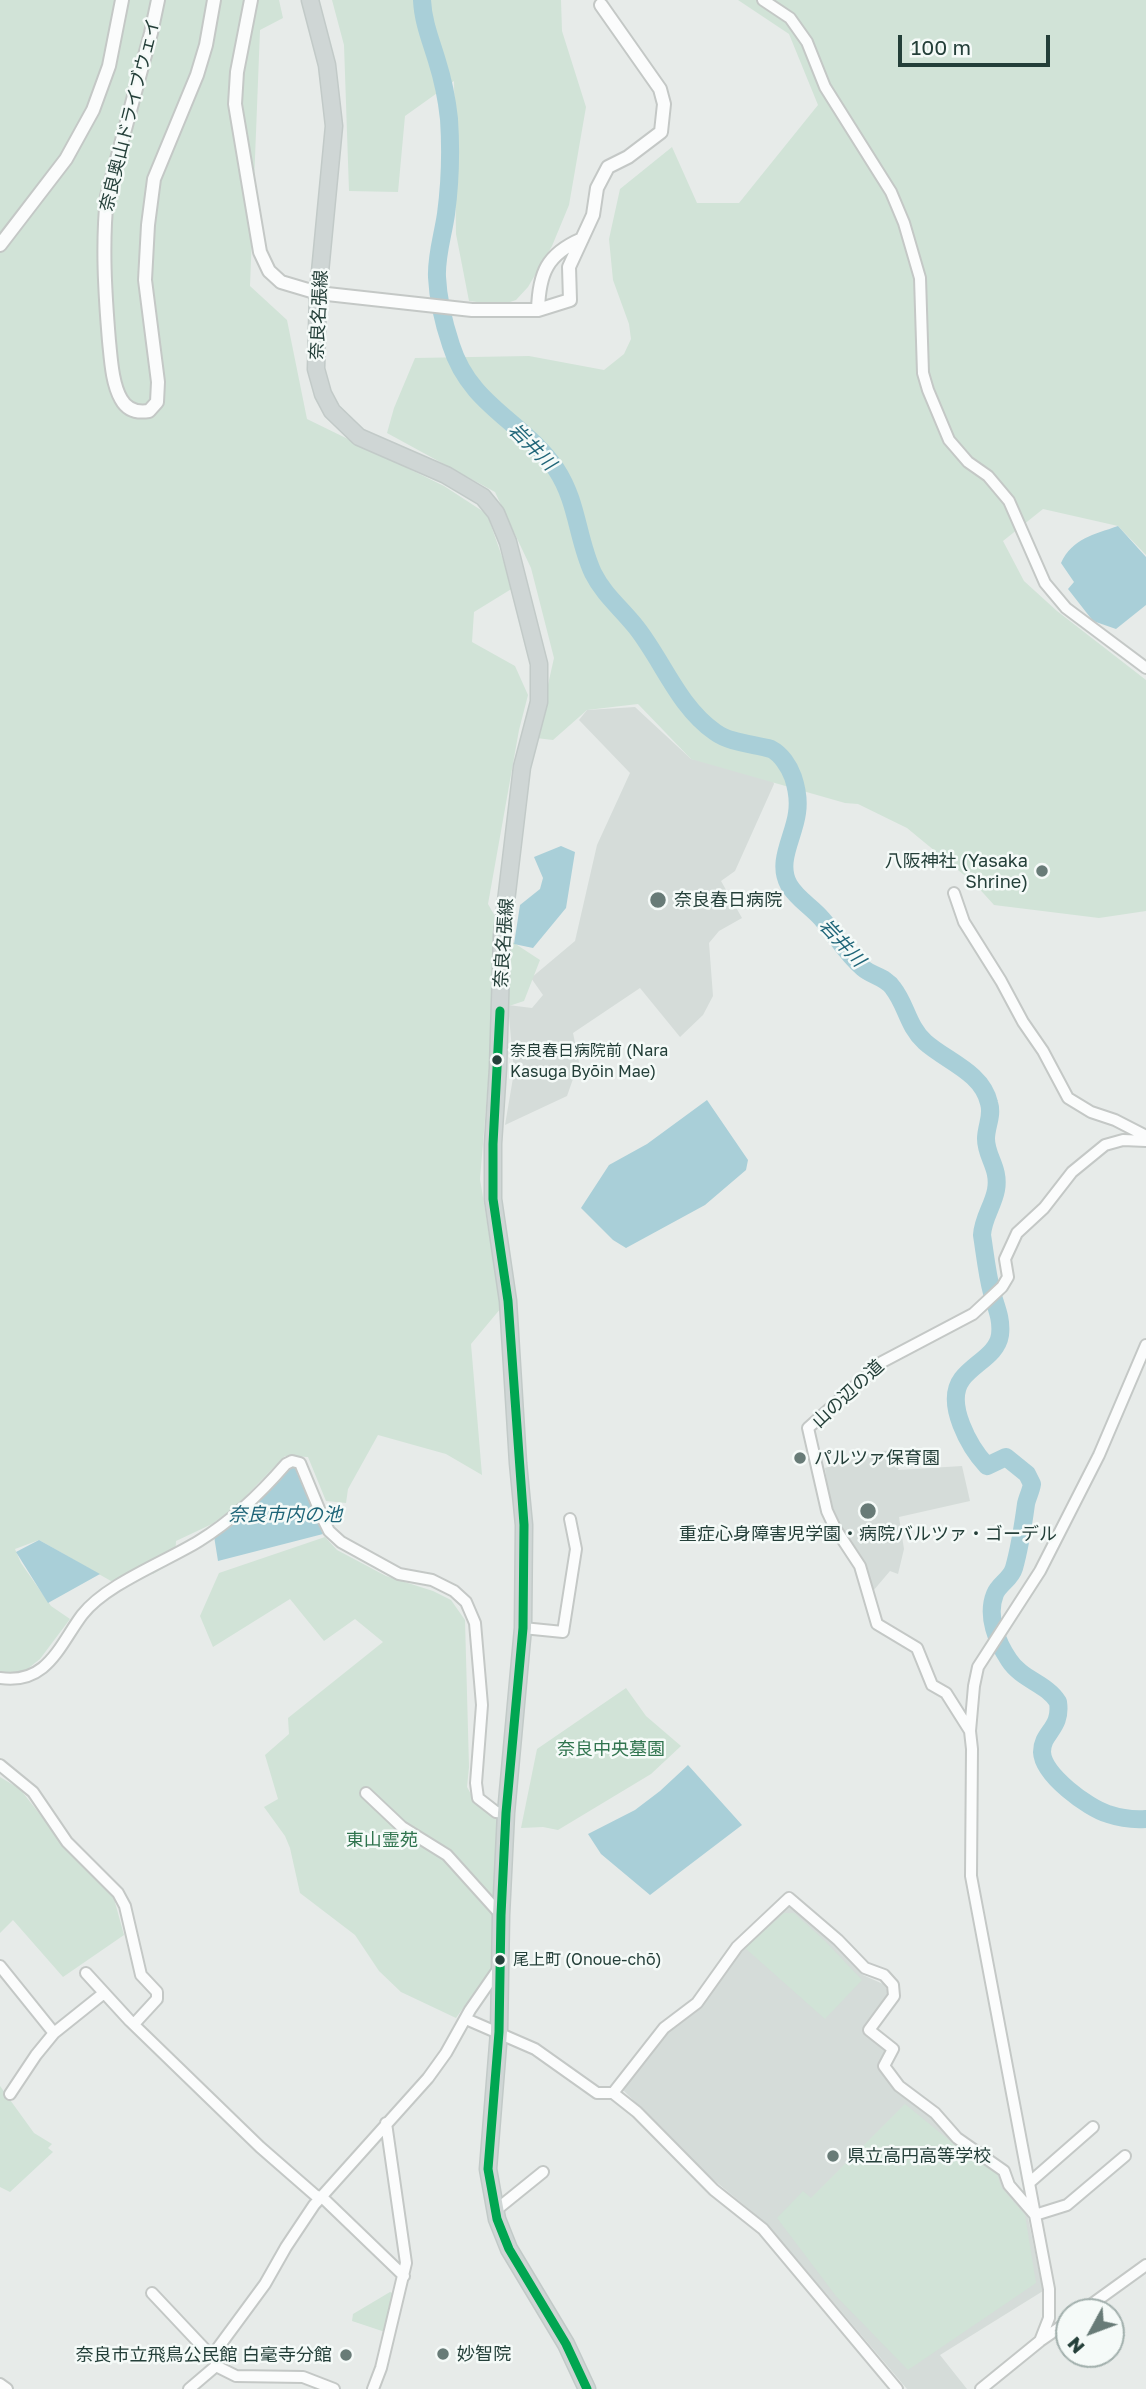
<!DOCTYPE html>
<html>
<head>
<meta charset="utf-8">
<style>
  body { margin:0 }
  #map { position:relative; width:1146px; height:2389px; overflow:hidden; background:#e7ebe9; font-family:"Golos Text",sans-serif }
  canvas { display:block }
  .north { position:absolute; left:1055px; top:2298px; width:70px; height:70px; box-sizing:border-box; background:#f5faf8; border:2px solid #a1afac; border-radius:50%; rotate:229deg; font-size:19px; font-weight:700; line-height:28px; text-align:center; color:#243f39 }
  .north::after { content:''; display:block; margin:auto; width:24px; height:32px; background:#687b77; clip-path:polygon(50% 0,100% 100%,50% 72%,0 100%) }
  .scale { position:absolute; left:898px; top:35px; width:152px; height:32px; box-sizing:border-box; border:4px solid #243f39; border-top:0; padding-left:9px; font-size:21px; line-height:24px; white-space:nowrap; color:#243f39; -webkit-text-stroke:5px #f5faf8; paint-order:stroke }
</style>
</head>
<body>
<div id="map">
<canvas width="1146" height="2389"></canvas>
<div class="north">N</div>
<div class="scale">100 m</div>
</div>
<script>
const g = document.querySelector('canvas').getContext('2d');
g.lineJoin = 'round';
function paint(path, color) {
  g.fillStyle = color;
  g.fill(path, 'evenodd');
}
function strokePath(path, color, width, dash) {
  g.strokeStyle = color;
  g.lineWidth = width;
  g.lineCap = dash ? 'butt' : 'round';
  g.setLineDash(dash || []);
  g.stroke(path);
}
function drawText(font, color, halo, rows, align = 'center') {
  g.font = font + ' "Golos Text","Noto Sans JP",sans-serif';
  g.lineWidth = 5;
  g.setLineDash([]);
  g.textBaseline = 'middle';
  g.strokeStyle = halo;
  g.fillStyle = color;
  for (const [text, x, y, turn = 0] of rows) {
    g.save();
    g.translate(x, y);
    g.rotate((+turn || 0) * Math.PI / 180);
    g.textAlign = isNaN(turn) ? turn : align;
    if (halo) g.strokeText(text, 0, 0);
    g.fillText(text, 0, 0);
    g.restore();
  }
}
paint(new Path2D(`
  M635 707 691 759 769 766 774 784 735 871 721 881 742 918 719 931 709 943 713 996 703 1015 680 1037 640 988 573 1033 579 1062 567 1096 505 1125 514 1072 508 1005 532 1008 543 995 531 978 575 941 597 845 630 773 579 720 587 710Z
  M905 1450 898 1470 962 1466 970 1501 899 1517 904 1549 898 1574 890 1571 873 1591 862 1563 831 1512 825 1468 878 1451Z
  M791 1904 834 1943 863 1975 883 1984 887 1989 889 1998 865 2033 888 2051 881 2067 999 2170 1004 2187 1027 2213 1043 2291 940 2355 967 2389H907L767 2224 709 2176 621 2088 674 2024 729 1962 783 1905Z`), '#d5dcd9');
paint(new Path2D(`
  M0 0H279L283 18 260 30 250 286 287 320 307 419 444 486 487 514 513 588 474 612 472 642 515 666 528 695 519 730 488 904 508 939 540 960 524 1001 494 1011 480 1179 501 1308 471 1344 482 1475 446 1454 378 1435 348 1489 346 1503 326 1501 308 1457 285 1456 236 1506 212 1524 176 1541 175 1561 153 1574 111 1581 39 1540 15 1549 21 1563 51 1606 70 1619 40 1659 11 1682 0 1681Z
  M332 0H561L562 31 586 107 569 205 552 246 528 287 516 300 501 305 469 301 456 234 454 81 405 116 398 192 349 191 344 45Z
  M738 0H1146V555L1118 526 1043 509 1003 541 1024 581 1057 611 1146 680V911L1099 918 994 905 975 884 907 828 858 804 845 803 691 759 638 704 587 710 553 740 536 738 554 658 531 568 495 492 387 433 394 408 415 358 529 356 604 370 624 354 631 339 629 324 613 280 609 239 620 189 672 147 697 203H739L818 105 789 34Z
  M325 1537 337 1550 386 1576 433 1591 451 1600 465 1620 469 1767 467 1787 472 1796 502 1822 494 1890V1965L456 2018 401 1992 379 1971 355 1935 300 1893 290 1848 285 1836 264 1807 278 1799 265 1755 289 1734 288 1718 383 1642 355 1619 324 1641 290 1599 213 1647 200 1616 219 1573Z
  M626 1688 646 1716 681 1746 651 1774 558 1830 543 1827 521 1828 537 1749Z
  M0 1777 20 1789 46 1822 113 1895 124 1935 63 1977 13 1920 0 1933Z
  M784 1913H794L825 1941 862 1980 825 2019 745 1948Z
  M0 2086 34 2133 52 2144 48 2148 53 2152 10 2192 0 2187Z
  M905 2104 955 2145 997 2173 1001 2187 1025 2215 1036 2283 908 2370 836 2296 777 2218 803 2191 811 2198Z
  M390 2292 395 2294 385 2332 352 2321 353 2314Z`), '#d1e3d7');
paint(new Path2D(`
  M1118 526 1146 557V605L1116 629 1093 621 1068 589 1074 582 1061 563C1073 538 1093 535 1118 526Z
  M561 846 575 852 566 908 533 948 514 944 520 905 540 889 543 878 534 857Z
  M707 1100 748 1160 746 1170 705 1205 626 1248 613 1240 581 1208 609 1165 647 1144Z
  M290 1467 295 1468 323 1534 218 1561 214 1536C244 1517 268 1495 290 1467Z
  M39 1540 100 1574 48 1603 16 1552Z
  M688 1765 742 1825 650 1895 601 1854 588 1834 635 1810 660 1791Z`), '#a9cfd8');
strokePath(new Path2D(`
  M422 0C423 22 431 41 437 61 443 80 447 100 449 119 451 149 450 184 446 214 443 235 436 256 437 277 438 299 444 324 451 345 470 406 523 421 556 469 578 502 577 539 593 573 604 595 621 608 636 627 663 661 678 706 715 732 730 743 753 744 771 749 781 754 789 766 793 777 797 789 799 800 797 813 794 837 776 862 789 885 797 899 812 907 822 919 836 935 846 954 863 968 872 976 886 977 893 988 907 1006 907 1025 925 1042 946 1061 982 1072 989 1103 993 1116 986 1126 986 1139 986 1157 1000 1168 996 1190 993 1206 983 1218 982 1235 985 1254 987 1274 992 1293 996 1307 1002 1319 1000 1335 997 1355 974 1363 962 1379 944 1403 970 1448 987 1466L1006 1457 1027 1474 1032 1484C1031 1491 1027 1498 1026 1504 1023 1526 1020 1547 1014 1568 1011 1579 999 1584 995 1594 986 1616 997 1642 1009 1660 1022 1680 1046 1683 1058 1702 1062 1729 1042 1732 1042 1752 1043 1775 1088 1808 1108 1814 1120 1818 1133 1820 1146 1819`), '#a9cfd8', 18);
const minor = new Path2D(`
  M763 0 790 18 807 42 825 87 891 192 904 223 920 278 923 373 928 390 949 440 968 462 988 476 1009 501 1045 583 1066 608 1146 668
  M954 893 964 922 1001 981 1023 1022 1043 1051 1068 1098 1091 1112 1115 1120 1146 1136
  M523 1628 563 1632 576 1549 570 1519
  M0 1678C47 1685 59 1646 82 1615 106 1584 165 1562 199 1541 233 1520 260 1494 286 1464L292 1461 300 1463 324 1521 329 1531 341 1542 399 1574 432 1580 454 1591 466 1602 475 1623 482 1705 476 1783 478 1798 496 1812 506 1813
  M970 1731 946 1693 932 1685 917 1648 877 1624 860 1566 835 1528 827 1511 808 1428 882 1362 973 1314 1002 1287 1008 1277 1005 1259 1017 1233 1044 1208 1072 1172 1105 1145 1123 1140 1146 1141
  M0 1765 33 1792 67 1842 118 1893 125 1906 141 1975 157 1992V1999L134 2024
  M366 1793 402 1827 447 1855 501 1915
  M0 1966 54 2033
  M86 1973 130 2021 260 2147 315 2195 324 2199 404 2276
  M466 2019 535 2049 597 2093H613L637 2112 714 2190 763 2229 897 2389
  M613 2093 664 2028 697 2003 737 1947 789 1898 838 1940 865 1968 884 1975 893 1985 894 1996 869 2030 893 2049 884 2066 899 2086 935 2113 957 2138 1004 2171 1009 2185 1035 2215 1067 2205 1125 2156
  M10 2094 36 2055 54 2033 104 1993
  M1029 2183 1093 2127
  M496 2210 543 2172
  M152 2293 216 2361V2366L189 2389
  M1081 2312 1146 2265
  M1040 2341 1049 2318V2289L971 1876 972 1749 970 1731 974 1686 978 1667 1040 1571 1099 1455 1146 1345
  M212 2356 265 2284 286 2247 314 2205 428 2078 446 2053 470 2010 499 1968
  M216 2366 236 2376 303 2377 334 2389
  M0 2384 7 2389
  M373 2389 381 2368 406 2263 386 2123
  M981 2389 1040 2341 1069 2321`);
const tertiary = new Path2D(`
  M158 0 151 33 107 196C102 245 105 293 109 341 111 360 112 383 121 399 127 410 137 413 149 411L157 402 158 382 145 280 148 225 154 179 197 75 206 45 214 0
  M251 0 237 72 235 104 260 252 269 271 281 282 318 293 472 310H538L570 300 569 267 593 215 597 188 608 167 628 157 661 132 664 104 660 89 601 5
  M0 245 66 159 93 110 109 66 122 0
  M538 310C539 273 547 254 582 239`);
const primary = new Path2D(`
  M310 0 327 65 334 126 318 293 316 369 323 394 332 411 359 437 446 475 483 497 496 513 508 542 539 664V702L522 767 502 935 498 1068 493 1144V1199L508 1301 518 1463 524 1525 523 1628 506 1813 501 1915 499 2032 488 2169 497 2219 509 2249 566 2344 587 2389`);
strokePath(minor, '#c4c8c6', 14);
strokePath(tertiary, '#c4c8c6', 16);
strokePath(primary, '#c2cac8', 19);
strokePath(minor, '#fbfcfc', 10);
strokePath(tertiary, '#fbfcfc', 12);
strokePath(primary, '#cfd6d5', 16);
strokePath(new Path2D(`
  M500 1011 493 1144V1199L508 1301 524 1525 523 1628 506 1813 501 1915 499 2032 488 2169 497 2219 509 2249 566 2344 587 2389`), '#00a651', 9);
for (const [x, y, r, color] of [
  [1042,871,7,"#687b77"],
  [658,900,9,"#687b77"],
  [497,1060,6,"#243f39"],
  [800,1458,7,"#687b77"],
  [868,1511,9,"#687b77"],
  [500,1960,6,"#243f39"],
  [833,2156,7,"#687b77"],
  [443,2354,7,"#687b77"],
  [346,2355,7,"#687b77"]
]) {
  const dot = new Path2D();
  dot.arc(x, y, r, 0, 2 * Math.PI);
  g.fillStyle = color;
  g.fill(dot);
  strokePath(dot, '#f5faf8', 2.5);
}
drawText('16px', '#243f39', '#f5faf8', [
  ["奈良春日病院前 (Nara",510,1051],
  ["Kasuga Byōin Mae)",510,1072],
  ["尾上町 (Onoue-chō)",513,1960]
], 'left');
drawText('18px', '#243f39', '#f5faf8', [
  ["奈良奥山ドライブウェイ",130,115,-76],
  ["奈良名張線",319,315,-87],
  ["奈良名張線",504,943,-86],
  ["山の辺の道",848,1394,-43]
]);
drawText('18px', '#243f39', '#f5faf8', [
  ["八阪神社 (Yasaka",1028,861,"right"],
  ["Shrine)",1028,882,"right"],
  ["奈良春日病院",674,900],
  ["パルツァ保育園",814,1458],
  ["重症心身障害児学園・病院バルツァ・ゴーデル",868,1534,"center"],
  ["県立高円高等学校",847,2156],
  ["妙智院",457,2354],
  ["奈良市立飛鳥公民館 白毫寺分館",332,2355,"right"]
], 'left');
drawText('18px', '#30744e', '#f5faf8', [
  ["奈良中央墓園",611,1749],
  ["東山霊苑",382,1840]
]);
drawText('italic 19px', '#206679', '#f5faf8', [
  ["岩井川",532,447,45],
  ["岩井川",842,943,47],
  ["奈良市内の池",285,1515]
]);
</script>
</body>
</html>
